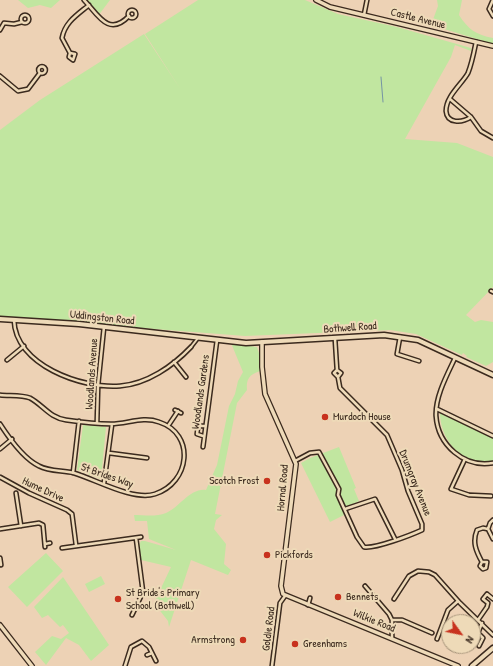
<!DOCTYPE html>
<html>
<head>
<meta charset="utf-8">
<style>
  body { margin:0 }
  #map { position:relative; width:493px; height:666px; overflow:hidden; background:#edd2b5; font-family:"Patrick Hand",sans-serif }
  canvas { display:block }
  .north { position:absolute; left:441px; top:614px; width:40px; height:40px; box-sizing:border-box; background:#eedab8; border:1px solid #a6947a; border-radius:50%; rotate:123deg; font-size:11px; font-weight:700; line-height:16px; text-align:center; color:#3b2a1e }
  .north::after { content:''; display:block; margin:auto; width:14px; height:18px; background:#c8321e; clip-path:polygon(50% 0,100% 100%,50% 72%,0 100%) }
</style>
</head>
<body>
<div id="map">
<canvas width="493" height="666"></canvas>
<div class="north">N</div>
</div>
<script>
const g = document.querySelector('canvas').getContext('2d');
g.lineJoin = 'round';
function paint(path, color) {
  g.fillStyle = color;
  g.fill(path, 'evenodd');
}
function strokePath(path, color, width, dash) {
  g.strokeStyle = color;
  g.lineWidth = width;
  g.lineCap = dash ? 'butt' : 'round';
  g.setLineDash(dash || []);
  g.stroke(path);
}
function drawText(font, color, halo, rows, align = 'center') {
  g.font = font + ' "Patrick Hand",sans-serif';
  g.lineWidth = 4;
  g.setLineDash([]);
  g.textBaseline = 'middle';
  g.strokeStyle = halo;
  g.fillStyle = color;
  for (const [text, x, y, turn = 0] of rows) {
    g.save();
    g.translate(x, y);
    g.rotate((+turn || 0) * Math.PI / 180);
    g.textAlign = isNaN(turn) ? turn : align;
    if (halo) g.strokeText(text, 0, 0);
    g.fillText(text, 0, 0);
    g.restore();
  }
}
paint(new Path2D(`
  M18 0H60L51 8 40 5 28 8Z
  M85 0H110L98 16Z
  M198 0H305L338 14 397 27 471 48V51L455 45 451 57 405 139 457 143 493 157V287L466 315 475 322 481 320 493 322V362L486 366 466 357 467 356 463 353 462 355 416 334 390 330 245 336 0 317V130L40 100 144 34 181 90 145 34Z
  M437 0H462L459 15C468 29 476 35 493 38V44L431 25 438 6Z
  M231 343 257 347 259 353 260 371C249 375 246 379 247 390L237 403 215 514 222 515 216 520 214 529 226 544 224 564 231 570 228 575 191 560 169 627 168 621 154 603 171 567 141 560 139 545 141 541H145L176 550 149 539 147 521H135L134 515C144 515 156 517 166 513 180 507 190 488 206 490L217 465 229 406 235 394 238 381 243 372Z
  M440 413 493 438V462C463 468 440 440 440 413Z
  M83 425 106 427 101 479 77 470Z
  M339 447 356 488 354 489 359 501 342 509 344 515 330 522 301 463 310 458Z
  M46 553 63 571 27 607 8 587Z
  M101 576 105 584 89 592 85 584Z
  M63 577 109 645 91 661 79 645 66 638 46 665 35 652 52 636 61 639 69 633 63 625 60 627 48 615 42 618 34 607Z`), '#c1e6a0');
strokePath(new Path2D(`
  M381 77 383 102`), '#7594a4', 1);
const pedestrian = new Path2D(`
  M191 347 198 338`);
const minor = new Path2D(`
  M84 0C97 13 108 38 129 16
  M493 0 489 9 493 16
  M128 14a4 4 0 1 1 8 0a4 4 0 1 1-8 0Z
  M364 15 367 0
  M21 19a4 4 0 1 1 8 0a4 4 0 1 1-8 0Z
  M0 30 4 23 14 24 22 22
  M476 42C474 52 472 63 468 73 462 84 446 96 446 111 447 124 462 123 471 117L481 131 493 138
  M70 53 69 57 73 60 75 54 70 53 62 38C65 22 77 15 89 5
  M38.5 70a3.5 3.5 0 1 1 7 0a3.5 3.5 0 1 1-7 0Z
  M0 76 18 91 28 89 40 73
  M450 99 471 117
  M491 291 493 292
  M14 320C15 365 82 389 120 386 147 384 173 366 191 347
  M400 337 397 354 419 361
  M335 339 337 370 334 373 338 377 341 373 337 370
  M455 358C447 375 435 397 436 416 438 445 464 468 493 463
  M7 360 24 346
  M174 362 186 377
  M0 395C9 396 22 395 30 398 43 405 50 418 66 420 80 422 96 424 111 424 127 424 143 416 159 422 196 434 190 483 155 494 133 501 97 480 74 473 63 470 50 472 39 466 24 459 9 438 0 424
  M437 409 493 436
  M175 410 181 413
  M97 422 98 385 104 327
  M168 426 178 411
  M203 436 197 434 198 426H204
  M203 447 217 340
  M0 449 12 439
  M109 453 147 458
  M465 459 451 489 469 495 491 496
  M295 461 310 453 319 452 339 489 338 495 357 537 364 547C375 549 411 535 422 530V524L408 491 402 470 387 435 340 388 338 377
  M73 473 79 421
  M0 477 29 493 67 510 72 514 76 545
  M104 483 112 424
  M16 493 21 526
  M345 509 375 499 395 539
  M0 529 39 523 43 525 45 547
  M488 529 490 523 493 520
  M45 544 50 543
  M62 548 141 537
  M0 558 1 565
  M482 562H487L486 568 483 569 480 566 482 562C476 551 472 542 477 530L483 528 488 529 493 539
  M365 586 389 614 392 620
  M394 599 409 576 418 571 429 572 435 575 460 603 493 635
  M308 605 310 598
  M132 615 143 592 136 538
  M478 620 487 607 488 603 483 599 487 594 493 599
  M392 638V620H402L432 633
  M437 639 448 610 458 601
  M479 646 483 638 478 633 482 623
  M147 655 152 653
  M125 666 131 647 142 641 149 647 156 661
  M272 666 280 603 285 596`);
const tertiary = new Path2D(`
  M316 0 330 7 493 46
  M262 342V367L265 394 296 464 281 586 283 594 458 666
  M0 625 32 666`);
const secondary = new Path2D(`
  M0 319 79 324 246 343 384 335 418 340 493 375
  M472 666 493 648`);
strokePath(pedestrian, '#3b2a1e', 5);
strokePath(minor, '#3b2a1e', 5.5);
strokePath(tertiary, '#3b2a1e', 6);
strokePath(secondary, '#3b2a1e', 7);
strokePath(pedestrian, '#eedab8', 2);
strokePath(minor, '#eedab8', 2.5);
strokePath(tertiary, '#eedab8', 3.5);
strokePath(secondary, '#eedab8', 4);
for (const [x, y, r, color] of [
  [325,417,4,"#c8321e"],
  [267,481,4,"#c8321e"],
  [267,555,4,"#c8321e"],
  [338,597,4,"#c8321e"],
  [118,599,4,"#c8321e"],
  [243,640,4,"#c8321e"],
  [295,644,4,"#c8321e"]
]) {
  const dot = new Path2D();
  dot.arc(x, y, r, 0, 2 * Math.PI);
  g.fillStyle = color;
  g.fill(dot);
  strokePath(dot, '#eedab8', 1.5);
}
drawText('11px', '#3b2a1e', '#eedab8', [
  ["Castle Avenue",418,19,14],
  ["Uddingston Road",102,318,6],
  ["Bothwell Road",350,328,-4],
  ["Woodlands Avenue",92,374,-86],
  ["Woodlands Gardens",201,392,-82],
  ["St Brides Way",107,476,19],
  ["Drumgray Avenue",415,483,68],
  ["Hornal Road",283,488,-85],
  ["Hume Drive",43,490,25],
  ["Wilkie Road",374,621,22],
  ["Goldie Road",269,629,-83]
]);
drawText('11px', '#3b2a1e', '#eedab8', [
  ["Murdoch House",333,417],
  ["Scotch Frost",259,481,"right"],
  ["Pickfords",275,555],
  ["St Bride's Primary",126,593],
  ["School (Bothwell)",126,606],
  ["Bennets",346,597],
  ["Armstrong",235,640,"right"],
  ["Greenhams",303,644]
], 'left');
</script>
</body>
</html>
